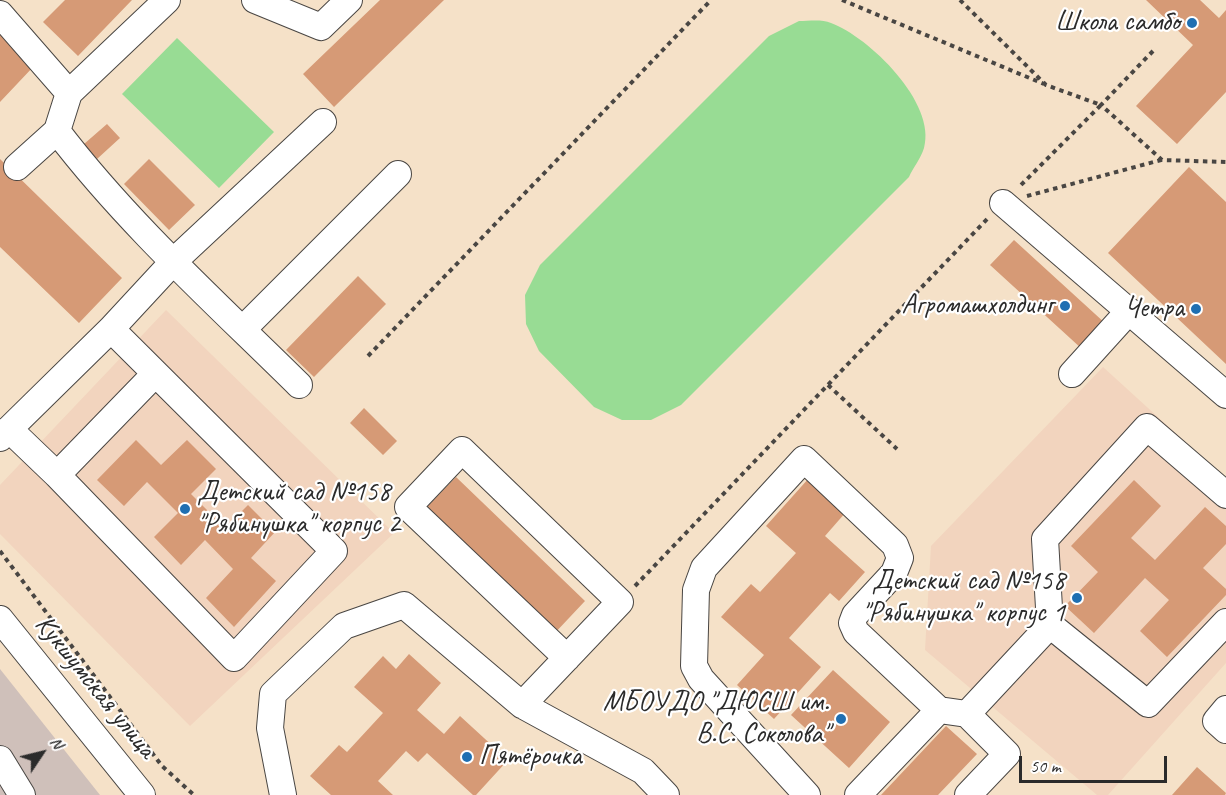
<!DOCTYPE html>
<html>
<head>
<meta charset="utf-8">
<style>
  body { margin:0 }
  #map { position:relative; width:1226px; height:795px; overflow:hidden; background:#f5e1c8; font-family:Caveat,sans-serif }
  canvas { display:block }
  .north { position:absolute; left:12px; top:723px; width:60px; height:60px; -webkit-text-stroke:4px #fff; paint-order:stroke; rotate:55deg; font-size:16px; font-weight:700; line-height:24px; text-align:center; color:#2b2b2b }
  .north::after { content:''; display:block; margin:auto; width:21px; height:27px; background:#2b2b2b; clip-path:polygon(50% 0,100% 100%,50% 72%,0 100%) }
  .scale { position:absolute; left:1019px; top:756px; width:148px; height:27px; box-sizing:border-box; border:3px solid #2b2b2b; border-top:0; padding-left:8px; font-size:18px; line-height:21px; white-space:nowrap; color:#2b2b2b; -webkit-text-stroke:4px #fff; paint-order:stroke }
</style>
</head>
<body>
<div id="map">
<canvas width="1226" height="795"></canvas>
<div class="north">N</div>
<div class="scale">50 m</div>
</div>
<script>
const g = document.querySelector('canvas').getContext('2d');
g.lineJoin = 'round';
function paint(path, color) {
  g.fillStyle = color;
  g.fill(path, 'evenodd');
}
function strokePath(path, color, width, dash) {
  g.strokeStyle = color;
  g.lineWidth = width;
  g.lineCap = dash ? 'butt' : 'round';
  g.setLineDash(dash || []);
  g.stroke(path);
}
function drawText(font, color, halo, rows, align = 'center') {
  g.font = font + ' Caveat,sans-serif';
  g.lineWidth = 4.5;
  g.setLineDash([]);
  g.textBaseline = 'middle';
  g.strokeStyle = halo;
  g.fillStyle = color;
  for (const [text, x, y, turn = 0] of rows) {
    g.save();
    g.translate(x, y);
    g.rotate((+turn || 0) * Math.PI / 180);
    g.textAlign = isNaN(turn) ? turn : align;
    if (halo) g.strokeText(text, 0, 0);
    g.fillText(text, 0, 0);
    g.restore();
  }
}
paint(new Path2D(`
  M166 310 394 533 190 726 0 534V485Z
  M1103 367 1226 479V663L1108 795H1097L925 650 931 546Z`), '#f2d4be');
paint(new Path2D(`
  M0 669 100 795H0Z`), '#cfc0ba');
paint(new Path2D(`
  M799 21C809 21 822 19 831 23 869 37 937 103 924 148 921 158 913 168 909 177L681 405 651 420H622L594 407 539 351 526 324 525 295 540 265 769 36Z
  M177 38 274 132 219 188 122 94Z`), '#98dc94');
paint(new Path2D(`
  M65 0H132L78 56 43 22Z
  M380 0H444L334 107 303 74Z
  M1146 0H1200L1219 18 1226 10V92L1177 144 1136 106 1193 45Z
  M0 33 34 66 0 102Z
  M107 124 120 138 97 159 84 144Z
  M0 159 122 278 79 323 0 247Z
  M149 159 195 205 169 230 124 184Z
  M1189 167 1226 202V364L1108 253Z
  M1014 240 1106 324 1082 349 990 265Z
  M358 276 386 304 314 377 286 350Z
  M364 408 397 441 383 455 350 423Z
  M136 440 161 465 187 440 216 469 191 494 225 528 248 505 275 532 251 558 276 581 234 627 206 598 233 569 205 540 181 565 154 537 178 513 147 482 124 506 97 480Z
  M456 477 585 601 553 635 423 511Z
  M809 478 846 512 825 536 865 572 839 601 830 593 789 638 821 667 774 719 737 685 764 655 721 617 751 584 760 592 796 553 766 526Z
  M1134 480 1161 506 1131 538 1155 560 1205 507 1226 526V544L1203 568 1226 589V595L1167 657 1140 631 1169 600 1145 578 1094 633 1065 606 1098 572 1071 546Z
  M409 654 441 683 417 710 444 734 460 716 508 760 476 795H473L427 753 418 762 406 751 378 781 393 795H331L310 776 339 745 347 752 383 713 354 687 383 656 396 669Z
  M833 670 890 722 849 768 791 715Z
  M946 726 977 754 938 795H881Z
  M1197 767 1226 793 1225 795H1172Z`), '#d69a76');
const minor = new Path2D(`
  M255 0 321 27 349 0
  M0 14 69 93 167 0
  M69 93 57 131C127 223 217 304 299 385
  M17 167 57 131
  M1003 203 1226 395
  M243 329 398 174
  M1072 374 1129 311
  M9 429 57 475 155 374
  M0 438 111 329 174 261 323 122
  M57 475 234 658 334 551 111 329
  M0 619 142 795
  M1050 625 1148 704 1226 622
  M522 705 620 602 462 450 408 507 567 658
  M1226 709 1216 721 1226 730
  M967 714 1050 625 1045 539 1147 427 1226 495
  M0 759 22 795
  M283 795 270 728 273 694 344 626 404 605 522 705 643 771 666 795
  M807 795 701 679 694 666 696 590 704 568 804 459 895 545 900 558 894 573 855 615 852 623 856 632 939 710 967 714 1007 754 968 795
  M858 795 939 710`);
strokePath(minor, '#494643', 28);
strokePath(new Path2D(`
  M842 0 1044 84
  M960 0 1046 85 1101 105 1018 188
  M1153 51 1101 105 1162 160 1226 162
  M1027 196 1161 160
  M368 356 711 0
  M828 385 897 449
  M0 551 162 766 194 795
  M635 586 989 217`), '#494643', 4, [4.5, 4.5]);
strokePath(minor, '#fff', 26);
for (const [x, y, r, color] of [
  [1192,23,6,"#1f6fb2"],
  [1065,306,6,"#1f6fb2"],
  [1196,309,6,"#1f6fb2"],
  [185,509,6,"#1f6fb2"],
  [1077,598,6,"#1f6fb2"],
  [841,719,6,"#1f6fb2"],
  [467,757,6,"#1f6fb2"]
]) {
  const dot = new Path2D();
  dot.arc(x, y, r, 0, 2 * Math.PI);
  g.fillStyle = color;
  g.fill(dot);
  strokePath(dot, '#fff', 2);
}
drawText('28px', '#2b2b2b', '#fff', [
  ["Школа самбо",1180,23],
  ["Агромашхолдинг",1053,306],
  ["Четра",1184,309],
  ["Детский сад №158",197,493,"left"],
  ["\"Рябинушка\" корпус 2",197,525,"left"],
  ["Детский сад №158",1065,582],
  ["\"Рябинушка\" корпус 1",1065,614],
  ["МБОУДО \"ДЮСШ им.",829,703],
  ["В.С. Соколова\"",829,735],
  ["Пятёрочка",479,757,"left"]
], 'right');
drawText('28px', '#2b2b2b', '#fff', [
  ["Кукшумская улица",95,687,51]
]);
</script>
</body>
</html>
